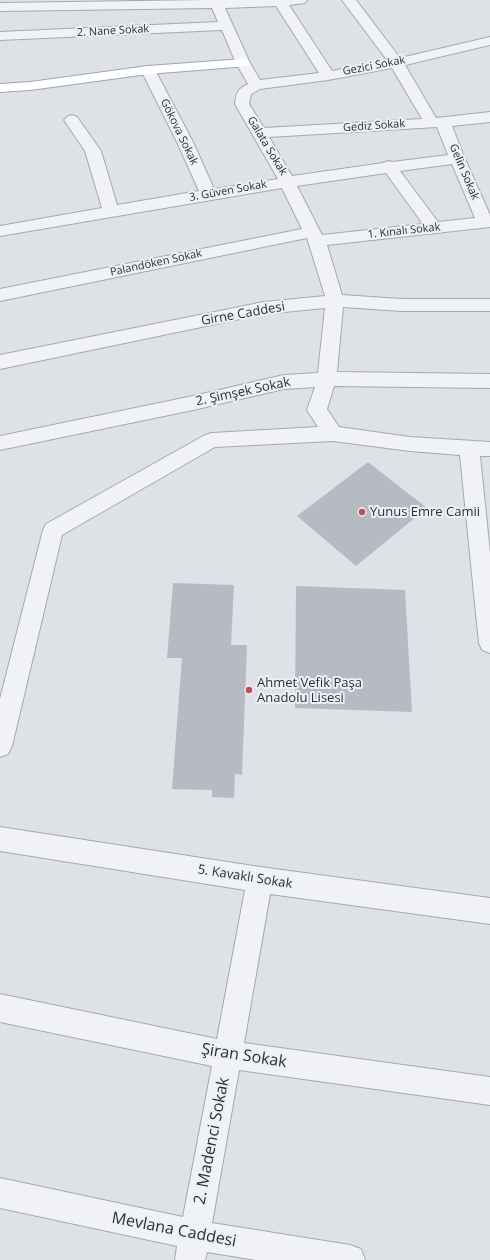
<!DOCTYPE html>
<html>
<head>
<meta charset="utf-8">
<style>
  body { margin:0 }
  canvas { display:block; background:#dee1e6 }
</style>
</head>
<body>
<canvas width="490" height="1260"></canvas>
<script>
const g = document.querySelector('canvas').getContext('2d');
g.lineJoin = 'round';
function paint(path, color) {
  g.fillStyle = color;
  g.fill(path, 'evenodd');
}
function strokePath(path, color, width, dash) {
  g.strokeStyle = color;
  g.lineWidth = width;
  g.lineCap = dash ? 'butt' : 'round';
  g.setLineDash(dash || []);
  g.stroke(path);
}
function drawText(font, color, halo, rows, align = 'center') {
  g.font = font + ' "Open Sans",sans-serif';
  g.lineWidth = 4;
  g.setLineDash([]);
  g.textBaseline = 'middle';
  g.strokeStyle = halo;
  g.fillStyle = color;
  for (const [text, x, y, turn = 0] of rows) {
    g.save();
    g.translate(x, y);
    g.rotate((+turn || 0) * Math.PI / 180);
    g.textAlign = isNaN(turn) ? turn : align;
    if (halo) g.strokeText(text, 0, 0);
    g.fillText(text, 0, 0);
    g.restore();
  }
}
paint(new Path2D(`
  M368 462 427 508 356 566 297 516Z
  M173 583 234 585 231 645H247L242 775 235 774 234 798 212 797V790L172 789 182 658H167Z
  M296 586 405 590 412 712 295 708Z`), '#b6bbc3');
const minor = new Path2D(`
  M208 0H307L305 3 289 5 332 71 387 60 342 0H356L400 58 490 37V45L405 65 436 118 490 112V122L452 126 465 159 490 215V227L327 245 342 295 401 299H490V311H401L343 307 337 372 490 374V388L334 386 327 409 339 427 410 437 490 442V456H480L490 553V653L482 650 479 643 460 455 410 451 333 441 215 447 62 535 12 746 8 754 0 757V699L43 530 46 524 205 435 212 433 318 427 307 410 315 387 284 389 193 410 0 450V436L193 396 284 375 318 373 325 308 264 314 0 369V355L264 302 325 296 307 238 0 301V289L302 229 282 188 0 236V226L102 208 85 151 64 120 67 117 72 115 77 117 101 151 117 205 199 191 177 142 141 70 143 67 148 66 153 67 155 70 193 142 214 189 278 179 235 104C237 91 237 90 248 84L236 63 222 30 0 40V32L218 22 212 8 0 11V3ZM276 6 319 73 260 80 250 63 225 8ZM392 68 422 119 264 128 249 104 251 94 260 89 328 80ZM437 127 448 155 392 162 389 161 383 163 292 176 269 137ZM452 164 475 218 438 222 400 171ZM386 173 423 224 322 235 297 186Z
  M0 827 260 867 490 898V924L270 894 244 1043 490 1077V1105L239 1070 212 1223 350 1245 361 1249 365 1260H256L207 1252 205 1260H175L177 1246 0 1208V1178L183 1217 212 1066 0 1022V994L217 1039 245 890 0 851Z`);
const major = new Path2D(`
  M243 59 248 60 250 63 248 66 148 74 30 90 0 92V84L30 82 148 66Z`);
strokePath(minor, '#a4a8b0', 2);
strokePath(major, '#9ea6b1', 2);
paint(minor, '#f0f2f5');
paint(major, '#fff');
for (const [x, y, r, color] of [
  [362,512,4,"#c44a5e"],
  [249,690,4,"#c44a5e"]
]) {
  const dot = new Path2D();
  dot.arc(x, y, r, 0, 2 * Math.PI);
  g.fillStyle = color;
  g.fill(dot);
  strokePath(dot, '#edf0f4', 1.5);
}
drawText('11px', '#28303c', '#edf0f4', [
  ["2. Nane Sokak",113,31,-3],
  ["Gezici Sokak",374,66,-11],
  ["Gediz Sokak",374,126,-4],
  ["Gökova Sokak",179,132,64],
  ["Galata Sokak",267,146,59],
  ["Gelin Sokak",464,172,67],
  ["3. Güven Sokak",228,191,-10],
  ["1. Kınalı Sokak",404,231,-6],
  ["Palandöken Sokak",156,263,-12]
]);
drawText('13px', '#28303c', '#edf0f4', [
  ["Girne Caddesi",243,314,-10],
  ["2. Şimşek Sokak",243,392,-12],
  ["5. Kavaklı Sokak",245,877,9]
]);
drawText('13px', '#28303c', '#edf0f4', [
  ["Yunus Emre Camii",370,512],
  ["Ahmet Vefik Paşa",257,683],
  ["Anadolu Lisesi",257,698]
], 'left');
drawText('16px', '#28303c', '#edf0f4', [
  ["Şiran Sokak",244,1056,9],
  ["2. Madenci Sokak",212,1141,-79],
  ["Mevlana Caddesi",174,1230,11]
]);
</script>
</body>
</html>
